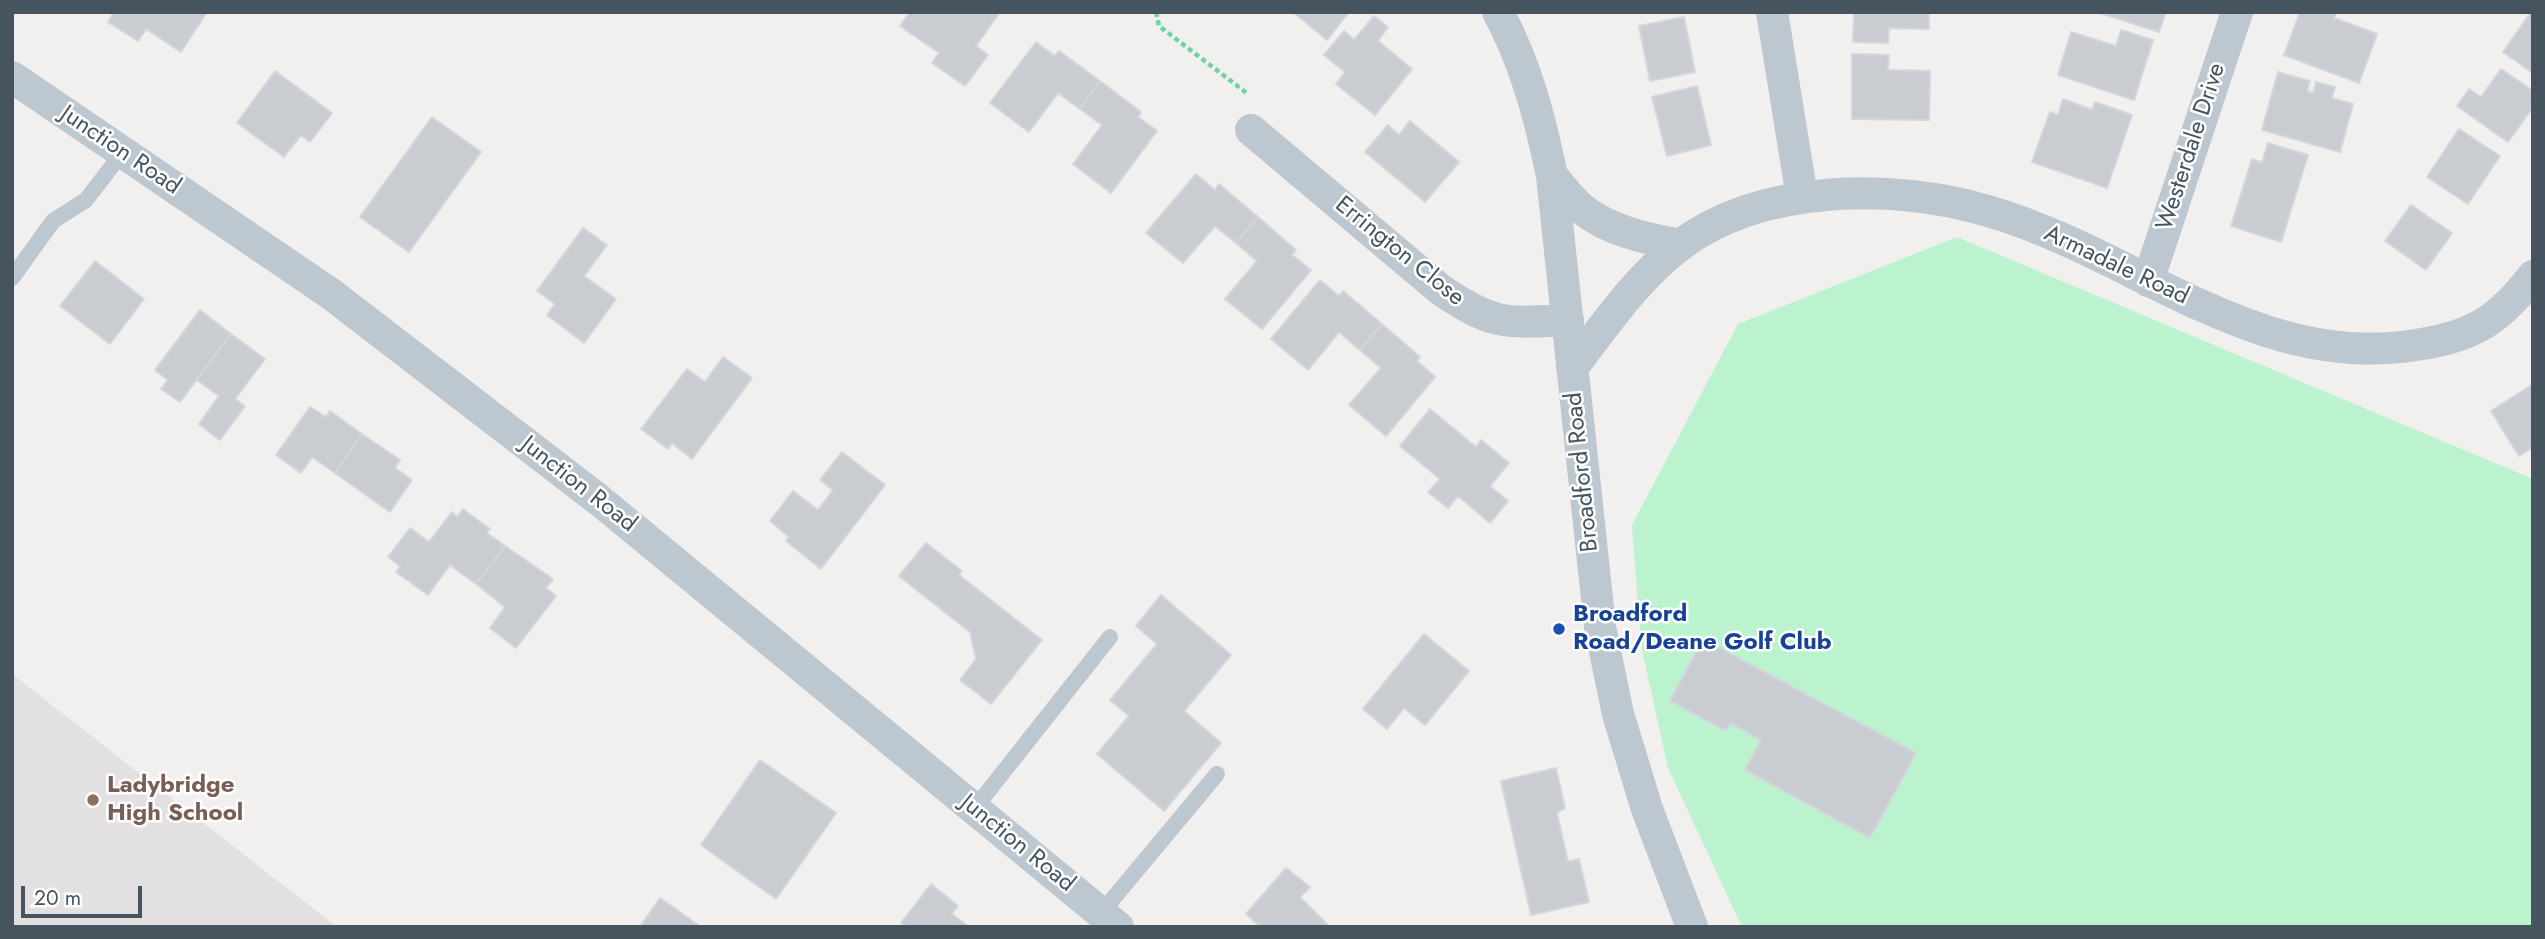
<!DOCTYPE html>
<html>
<head>
<meta charset="utf-8">
<style>
  body { margin:0 }
  #map { position:relative; width:2545px; height:939px; overflow:hidden; background:#f2efef; font-family:Jost,sans-serif }
  canvas { display:block }
  .frame { position:absolute; inset:0; border:14px solid #46545f; pointer-events:none }
  .scale { position:absolute; left:21px; top:886px; width:121px; height:32px; box-sizing:border-box; border:4px solid #46545f; border-top:0; padding-left:9px; font-size:21px; line-height:24px; white-space:nowrap; color:#46545f; -webkit-text-stroke:5px #fff; paint-order:stroke }
</style>
</head>
<body>
<div id="map">
<canvas width="2545" height="939"></canvas>
<div class="frame"></div>
<div class="scale">20 m</div>
</div>
<script>
const g = document.querySelector('canvas').getContext('2d');
g.lineJoin = 'round';
function paint(path, color) {
  g.fillStyle = color;
  g.fill(path, 'evenodd');
}
function strokePath(path, color, width, dash) {
  g.strokeStyle = color;
  g.lineWidth = width;
  g.lineCap = dash ? 'butt' : 'round';
  g.setLineDash(dash || []);
  g.stroke(path);
}
function drawText(font, color, halo, rows, align = 'center') {
  g.font = font + ' Jost,sans-serif';
  g.lineWidth = 5;
  g.setLineDash([]);
  g.textBaseline = 'middle';
  g.strokeStyle = halo;
  g.fillStyle = color;
  for (const [text, x, y, turn = 0] of rows) {
    g.save();
    g.translate(x, y);
    g.rotate((+turn || 0) * Math.PI / 180);
    g.textAlign = isNaN(turn) ? turn : align;
    if (halo) g.strokeText(text, 0, 0);
    g.fillText(text, 0, 0);
    g.restore();
  }
}
paint(new Path2D(`
  M12 674 337 927H12Z`), '#e3e0e1');
paint(new Path2D(`
  M1957 237 2533 479V927H1742L1668 768 1641 645 1632 525 1738 324Z`), '#bbf3cf');
const building = new Path2D(`
  M114 12H207L181 52 146 29 138 41 108 22Z
  M910 12H1000L976 46 988 55 965 86 932 63 939 53 900 26Z
  M1293 12H1349L1327 40Z
  M1854 12H1929V29L1889 28 1888 43 1853 42Z
  M2097 12H2166L2159 32Z
  M2300 12H2336L2334 18 2377 34 2359 83 2284 55Z
  M2531 12H2533V73L2503 52Z
  M1374 16 1388 27 1378 41 1412 69 1375 115 1336 84 1345 72 1324 55 1344 31 1354 40Z
  M1684 17 1695 72 1650 81 1639 26Z
  M2121 30 2153 40 2134 100 2058 75 2071 32 2116 46Z
  M1036 42 1055 56 1059 51 1100 81 1080 109 1058 93 1029 132 990 103Z
  M1852 54 1889 55 1888 70 1930 71 1929 120 1852 119Z
  M2501 69 2533 91V107L2508 142 2457 106 2469 89 2481 97Z
  M275 71 332 113 310 142 301 135 284 157 237 123Z
  M2278 72 2310 81 2307 91 2313 93 2316 82 2335 87 2332 98 2353 104 2340 152 2262 130Z
  M1100 81 1141 112 1138 117 1157 131 1111 193 1073 164 1102 125 1080 109Z
  M1697 86 1711 145 1667 156 1652 97Z
  M2063 99 2092 110 2095 102 2132 115 2107 188 2032 162 2050 112 2058 115Z
  M432 117 481 152 409 252 360 217Z
  M1410 121 1459 162 1425 202 1365 152 1388 125 1399 135Z
  M2459 129 2500 156 2468 204 2427 177Z
  M2268 143 2308 155 2281 242 2231 226 2252 159 2262 163Z
  M1196 174 1215 190 1219 184 1258 217 1236 243 1215 226 1183 263 1146 233Z
  M2411 205 2452 233 2426 270 2385 241Z
  M1258 217 1296 250 1292 255 1311 270 1262 329 1225 299 1257 261 1236 243Z
  M583 228 607 245 584 276 616 299 584 343 547 315 555 304 537 291Z
  M95 261 144 299 110 344 60 306Z
  M1320 280 1339 296 1343 291 1382 324 1360 350 1339 332 1308 370 1271 339Z
  M200 310 231 334 180 402 161 389 168 380 155 370Z
  M1382 324 1420 357 1417 361 1435 377 1386 436 1349 405 1381 368 1360 350Z
  M231 334 265 359 235 399 245 406 220 440 199 424 219 396 197 380Z
  M723 357 752 378 692 459 672 443 668 449 641 429 687 369 705 382Z
  M2533 384V447L2519 456 2491 411Z
  M310 407 326 417 330 411 362 434 335 473 312 457 301 473 276 455Z
  M1430 409 1476 447 1481 440 1509 463 1490 486 1508 501 1490 523 1458 496 1448 508 1428 492 1440 479 1400 446Z
  M362 434 400 460 395 468 412 480 390 512 335 473Z
  M842 452 885 485 821 569 786 541 789 537 770 521 793 491 818 510 833 490 820 480Z
  M463 509 490 529 487 533 505 546 476 584 450 565 428 595 396 572 400 566 388 557 410 528 429 542 452 512 457 517Z
  M926 543 962 571 959 575 1042 640 991 704 960 680 976 659 970 632 899 576Z
  M505 546 553 579 546 588 556 596 516 648 490 628 505 607 476 584Z
  M1161 595 1231 655 1184 711 1221 743 1164 811 1097 754 1129 716 1110 700 1157 644 1136 626Z
  M1424 634 1469 671 1425 725 1404 708 1387 729 1363 709Z
  M1703 639 1916 753 1870 838 1745 770 1761 740 1730 723 1726 731 1670 701Z
  M760 760 836 813 776 899 701 845Z
  M1556 768 1565 808 1557 813 1568 862 1579 859 1589 902 1531 915 1501 781Z
  M1286 868 1310 887 1300 897 1330 927H1260L1246 914Z
  M931 884 958 906 952 914 969 927H906L901 923Z
  M660 898 701 927H640Z`);
paint(building, '#c9cdd2');
strokePath(building, '#d3d6dc', 2);
strokePath(new Path2D(`
  M1156 12 1159 26 1248 94`), '#70d4a0', 4.5, [5, 3.5]);
strokePath(new Path2D(`
  M12 278 53 221 86 200 122 153
  M974 809 1110 637
  M1101 913 1217 774`), '#bcc7d0', 16);
strokePath(new Path2D(`
  M1498 12C1526 64 1540 118 1552 176L1600 627 1618 714 1647 809 1692 927
  M1772 12 1802 197
  M12 77 331 294 599 500 1118 927
  M1251 130 1441 290C1494 326 1506 323 1568 320
  M1552 176C1562 187 1571 200 1582 209 1609 231 1648 239 1681 245
  M2148 281 2237 12
  M1572 368C1605 325 1635 280 1679 246 1760 184 1894 183 1988 211 2133 253 2257 371 2416 345 2472 337 2498 321 2533 276`), '#bcc7d0', 32);
for (const [x, y, r, color] of [
  [1559,629,7,"#1a4fb4"],
  [93,800,7,"#8d6e63"]
]) {
  const dot = new Path2D();
  dot.arc(x, y, r, 0, 2 * Math.PI);
  g.fillStyle = color;
  g.fill(dot);
  strokePath(dot, '#fff', 2.5);
}
drawText('24px', '#46545f', '#fff', [
  ["Westerdale Drive",2192,147,-72],
  ["Junction Road",120,151,34],
  ["Errington Close",1399,252,39],
  ["Armadale Road",2116,266,25],
  ["Broadford Road",1583,472,-96],
  ["Junction Road",578,485,38],
  ["Junction Road",1017,844,39]
]);
drawText('bold 24px', '#164399', '#fff', [
  ["Broadford",1573,615],
  ["Road/Deane Golf Club",1573,643]
], 'left');
drawText('bold 24px', '#785e54', '#fff', [
  ["Ladybridge",107,786],
  ["High School",107,814]
], 'left');
</script>
</body>
</html>
